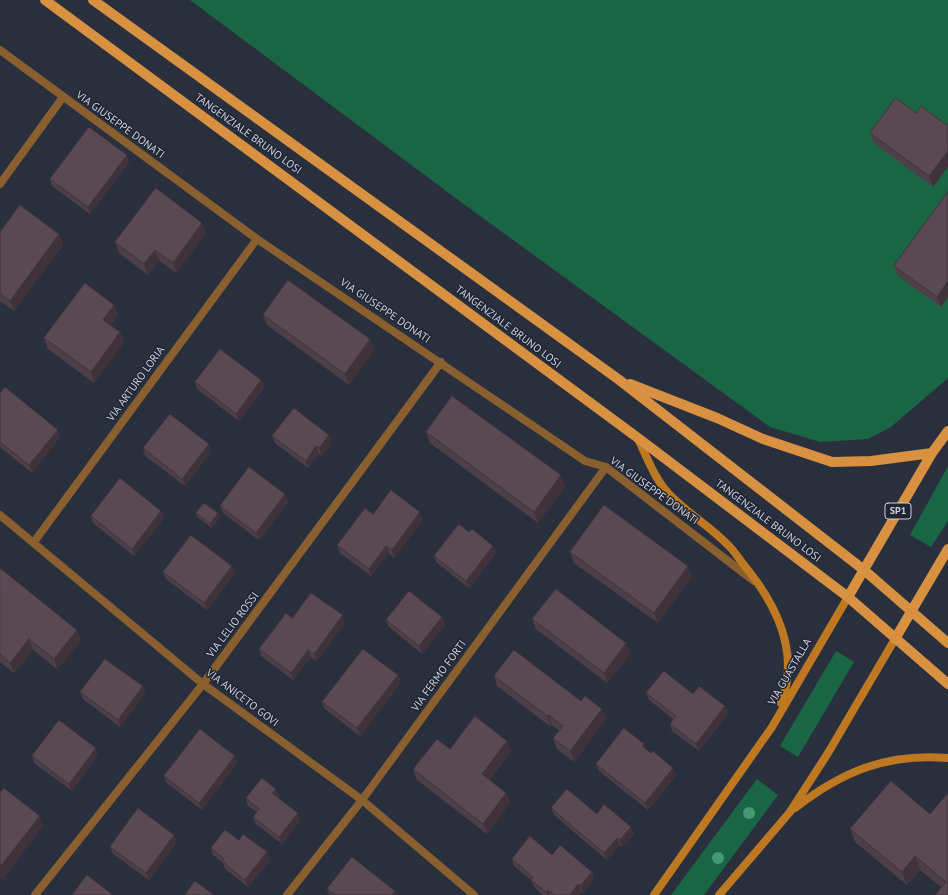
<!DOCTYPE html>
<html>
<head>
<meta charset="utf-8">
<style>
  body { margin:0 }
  canvas { display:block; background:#292f3d }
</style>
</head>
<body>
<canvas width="948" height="895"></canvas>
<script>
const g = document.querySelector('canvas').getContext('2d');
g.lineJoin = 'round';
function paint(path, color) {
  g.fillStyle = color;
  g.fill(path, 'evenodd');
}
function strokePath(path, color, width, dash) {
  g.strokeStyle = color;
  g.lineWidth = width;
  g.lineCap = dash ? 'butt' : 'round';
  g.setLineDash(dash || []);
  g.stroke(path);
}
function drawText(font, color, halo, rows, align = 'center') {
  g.font = font + ' "PT Sans",sans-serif';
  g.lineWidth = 3;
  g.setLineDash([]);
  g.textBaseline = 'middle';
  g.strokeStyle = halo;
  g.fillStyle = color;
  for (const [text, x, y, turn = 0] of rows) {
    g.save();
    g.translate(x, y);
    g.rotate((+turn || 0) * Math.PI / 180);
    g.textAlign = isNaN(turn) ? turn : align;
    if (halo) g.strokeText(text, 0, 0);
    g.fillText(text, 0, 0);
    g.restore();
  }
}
paint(new Path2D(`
  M190 0H948V378L891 427 868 439 820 442 770 427 465 205Z
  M948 466V521L931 547 910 535Z
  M836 651 854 662 798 757 780 746Z
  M757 779 778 795 704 895H671Z`), '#1a6543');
strokePath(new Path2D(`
  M0 50 257 239 585 461 606 467 754 581
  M0 184 63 97
  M0 515 203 684 362 800 474 895
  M34 542 257 239
  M35 895 203 684 441 362
  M287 895 362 800 606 467`), '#8a5f2f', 8);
strokePath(new Path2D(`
  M638 439C647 457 655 480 669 494 687 513 711 527 729 546 736 553 741 562 748 570 778 608 800 654 781 703
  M795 808C843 771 887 753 948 758
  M654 895 772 727 848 597
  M719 895 790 812 828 753 895 639`), '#bd7821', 8);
strokePath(new Path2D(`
  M45 0 638 438 848 597 948 684
  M93 0 618 379 864 570 948 643
  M630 384 717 418 763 439 832 462 871 461 932 453
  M848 597 932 453 948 431
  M895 639 948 549`), '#d89140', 10);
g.fillStyle = '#469878';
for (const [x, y] of [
  [749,813],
  [718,858]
]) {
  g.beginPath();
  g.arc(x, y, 6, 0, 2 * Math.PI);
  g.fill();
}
paint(new Path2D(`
  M916 113 948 126V166L933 187 874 143 870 133Z
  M127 155 129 162 90 214 52 186 50 179Z
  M948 192 941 307 898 276 894 266Z
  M202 223 206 234 176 273 159 260 148 275 119 253 115 242Z
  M0 232 59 234 63 245 14 311 0 301Z
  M114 305 118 315 111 325 120 332 124 342 94 383 48 349 44 338Z
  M263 315 370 339 374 350 349 385 267 325Z
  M261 380 264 388 239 421 197 389 195 382Z
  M0 393 60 437 32 473 0 447Z
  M426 432 565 486 538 523 430 443Z
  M272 436 332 443 322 456 319 454 308 468 275 443Z
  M209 444 211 452 185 486 145 456 143 448Z
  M288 502 259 540 223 513 220 506Z
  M161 511 164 518 134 556 93 523 91 516Z
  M196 513 220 517 212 528 197 517Z
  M373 514 423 519 394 558 389 553 371 576 340 553 337 545Z
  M469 532 493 546 496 553 469 588 437 563 434 556Z
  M570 552 692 576 658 623 574 563Z
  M0 568 81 641 57 669 33 650 14 673 0 662Z
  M163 572 235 573 207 610 166 579Z
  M442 617 445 625 422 654 389 627 386 620Z
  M292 618 345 623 316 661 311 657 293 680 261 656 259 649Z
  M532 619 626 643 630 654 607 683 536 629Z
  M398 675 401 682 360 736 325 709 322 702Z
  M494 676 581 701 602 709 606 719 574 762 557 749 553 738 559 730 552 725 551 727 497 686Z
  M143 686 145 694 120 727 83 699 80 692Z
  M646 693 693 694 728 714 699 751 672 731 670 724 673 719 649 700Z
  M507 741 511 751 489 780 506 793 510 803 487 834 417 780 413 769 450 749Z
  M644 744 646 749 651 753 673 768 676 775 648 810 599 771 596 764Z
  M98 755 72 791 34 763 32 756Z
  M237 763 202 810 167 783 164 776Z
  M947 794 948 895 941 887 920 870 907 885 855 842 850 829 930 814Z
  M279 796 278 798 298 813 300 821 282 844 256 824 253 817 257 812 248 806 246 798Z
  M551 808 597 814 631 827 634 834 622 847 620 845 607 860 554 815Z
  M239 840 267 852 270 860 248 887 225 869 223 863 213 855 211 848Z
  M177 842 149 880 113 854 110 847Z
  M552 855 592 872 594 879 583 893 581 892 578 895H543L534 887 531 880 514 866 512 859Z
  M327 889 395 891 397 895H330Z`), '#4d3f47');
paint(new Path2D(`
  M948 151V166L933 187 929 176Z
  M127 155 129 162 90 214 88 207Z
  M202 223 206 234 176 273 173 263Z
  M59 234 63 245 14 311 10 301Z
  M155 250 159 260 148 275 144 264Z
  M948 281V297L941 307 937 297Z
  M114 305 118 315 107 330 103 320Z
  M120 332 124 342 94 383 91 372Z
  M370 339 374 350 349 385 345 374Z
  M261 380 264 388 239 421 236 414Z
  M58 430 60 437 32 473 29 465Z
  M329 435 332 443 322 456 319 448Z
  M209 444 211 452 185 486 182 479Z
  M316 446 319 454 308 468 306 461Z
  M561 475 565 486 538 523 534 512Z
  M285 494 288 502 259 540 256 533Z
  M161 511 164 518 134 556 132 549Z
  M420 512 423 519 394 558 392 550Z
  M218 513 220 517 212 528 210 524Z
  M386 546 389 553 371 576 369 569Z
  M493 546 496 553 469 588 466 581Z
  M232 566 235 573 207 610 204 603Z
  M688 566 692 576 658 623 654 613Z
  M343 615 345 623 316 661 314 654Z
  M442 617 445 625 422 654 419 646Z
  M77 630 81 641 57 669 54 659Z
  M29 639 33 650 14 673 10 663Z
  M626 643 630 654 607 683 604 673Z
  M308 650 311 657 293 680 291 673Z
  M398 675 401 682 360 736 357 728Z
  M143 686 145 694 120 727 118 720Z
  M725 706 728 714 699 751 696 744Z
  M602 709 606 719 574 762 570 751Z
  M549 715 552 725 551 727 547 716Z
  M507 741 511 751 485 784 482 774Z
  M644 744 646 751 642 746Z
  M96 748 98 755 72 791 69 784Z
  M235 756 237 763 202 810 199 803Z
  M673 768 676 775 648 810 645 803Z
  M276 789 279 796 275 801 272 793Z
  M506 793 510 803 487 834 483 824Z
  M298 813 300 821 282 844 279 837Z
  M40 816 43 826 2 881 0 876V867Z
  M631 827 634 834 622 847 620 840Z
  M174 835 177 842 149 880 146 873Z
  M617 838 620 845 607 860 604 853Z
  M267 852 270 860 248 887 245 880Z
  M915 856 920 870 907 885 902 872Z
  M592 872 594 879 583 893 580 886Z
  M578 884 581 892 578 895H570Z
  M548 890 550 895H547L546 892Z
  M395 891 397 895H392Z`), '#3f3339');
const building = new Path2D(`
  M896 98 916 113 921 106 948 126V151L929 176 870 133Z
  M89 127 127 155 88 207 50 179Z
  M156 188 202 223 173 263 155 250 144 264 115 242Z
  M948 192V281L937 297 894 266Z
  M20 205 59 234 10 301 0 293V232Z
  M288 280 370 339 345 374 263 315Z
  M85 283 114 305 103 320 120 332 91 372 44 338Z
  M220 349 261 380 236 414 195 382Z
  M5 387 58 430 29 465 0 442V393Z
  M452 396 561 475 534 512 426 432Z
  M294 408 329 435 319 448 316 446 306 461 272 436Z
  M170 414 209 444 182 479 143 448Z
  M249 467 285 494 256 533 220 506Z
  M120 478 161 511 132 549 91 516Z
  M391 490 420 512 392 550 386 546 369 569 337 545 365 508 373 514Z
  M204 503 218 513 210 524 196 513Z
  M604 505 688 566 654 613 570 552Z
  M459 524 469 532 472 529 493 546 466 581 434 556Z
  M191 535 232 566 204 603 163 572Z
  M0 568 77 630 54 659 29 639 10 663 0 654Z
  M556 589 626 643 604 673 532 619Z
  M409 591 442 617 419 646 386 620Z
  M311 593 343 615 314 654 308 650 291 673 259 649 286 613 292 618Z
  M363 649 398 675 357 728 322 702Z
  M514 650 581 701 585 696 602 709 570 751 553 738 563 726 549 715 547 716 494 676Z
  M105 659 143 686 118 720 80 692Z
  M664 671 693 694 699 686 725 706 696 744 670 724 676 716 646 693Z
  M475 716 507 741 482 774 506 793 483 824 413 769 437 739 450 749Z
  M59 720 96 748 69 784 32 756Z
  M624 728 644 744 642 746 651 753 653 751 673 768 645 803 596 764Z
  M200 729 235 756 199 803 164 776Z
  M262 778 276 789 272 793 298 813 279 837 253 817 259 809 246 798Z
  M891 781 930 814 947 794 948 795V895H935L946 882 915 856 902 872 850 829Z
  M4 788 40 816 0 867V793Z
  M567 789 597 814 604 804 631 827 620 840 617 838 604 853 551 808Z
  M138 808 174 835 146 873 110 847Z
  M225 830 239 840 243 834 267 852 245 880 222 861 224 859 211 848Z
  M530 836 552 855 560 845 592 872 580 886 578 884 570 895H554L548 890 546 892 531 880 533 877 512 859Z
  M352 857 395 891 392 895H336L327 889Z
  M87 875 113 895H72Z
  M195 881 214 895H185Z`);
paint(building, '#5a4952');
strokePath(building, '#3f3339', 1);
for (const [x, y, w] of [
  [898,511,26]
]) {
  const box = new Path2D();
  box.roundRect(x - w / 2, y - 8, w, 16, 3);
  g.fillStyle = '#1f2533';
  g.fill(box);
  strokePath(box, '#ced2db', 1);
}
drawText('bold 10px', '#ced2db', null, [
  ["SP1",898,511]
]);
drawText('11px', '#ced2db', '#1f2533', [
  ["VIA GIUSEPPE DONATI",120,125,36],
  ["TANGENZIALE BRUNO LOSI",248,134,36],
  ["VIA GIUSEPPE DONATI",385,311,34],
  ["TANGENZIALE BRUNO LOSI",508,327,37],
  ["VIA ARTURO LORIA",136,384,-54],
  ["VIA GIUSEPPE DONATI",654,491,36],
  ["TANGENZIALE BRUNO LOSI",768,521,37],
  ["VIA LELIO ROSSI",233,625,-53],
  ["VIA GUASTALLA",790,672,-60],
  ["VIA FERMO FORTI",439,676,-54],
  ["VIA ANICETO GOVI",242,698,37]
]);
</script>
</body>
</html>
